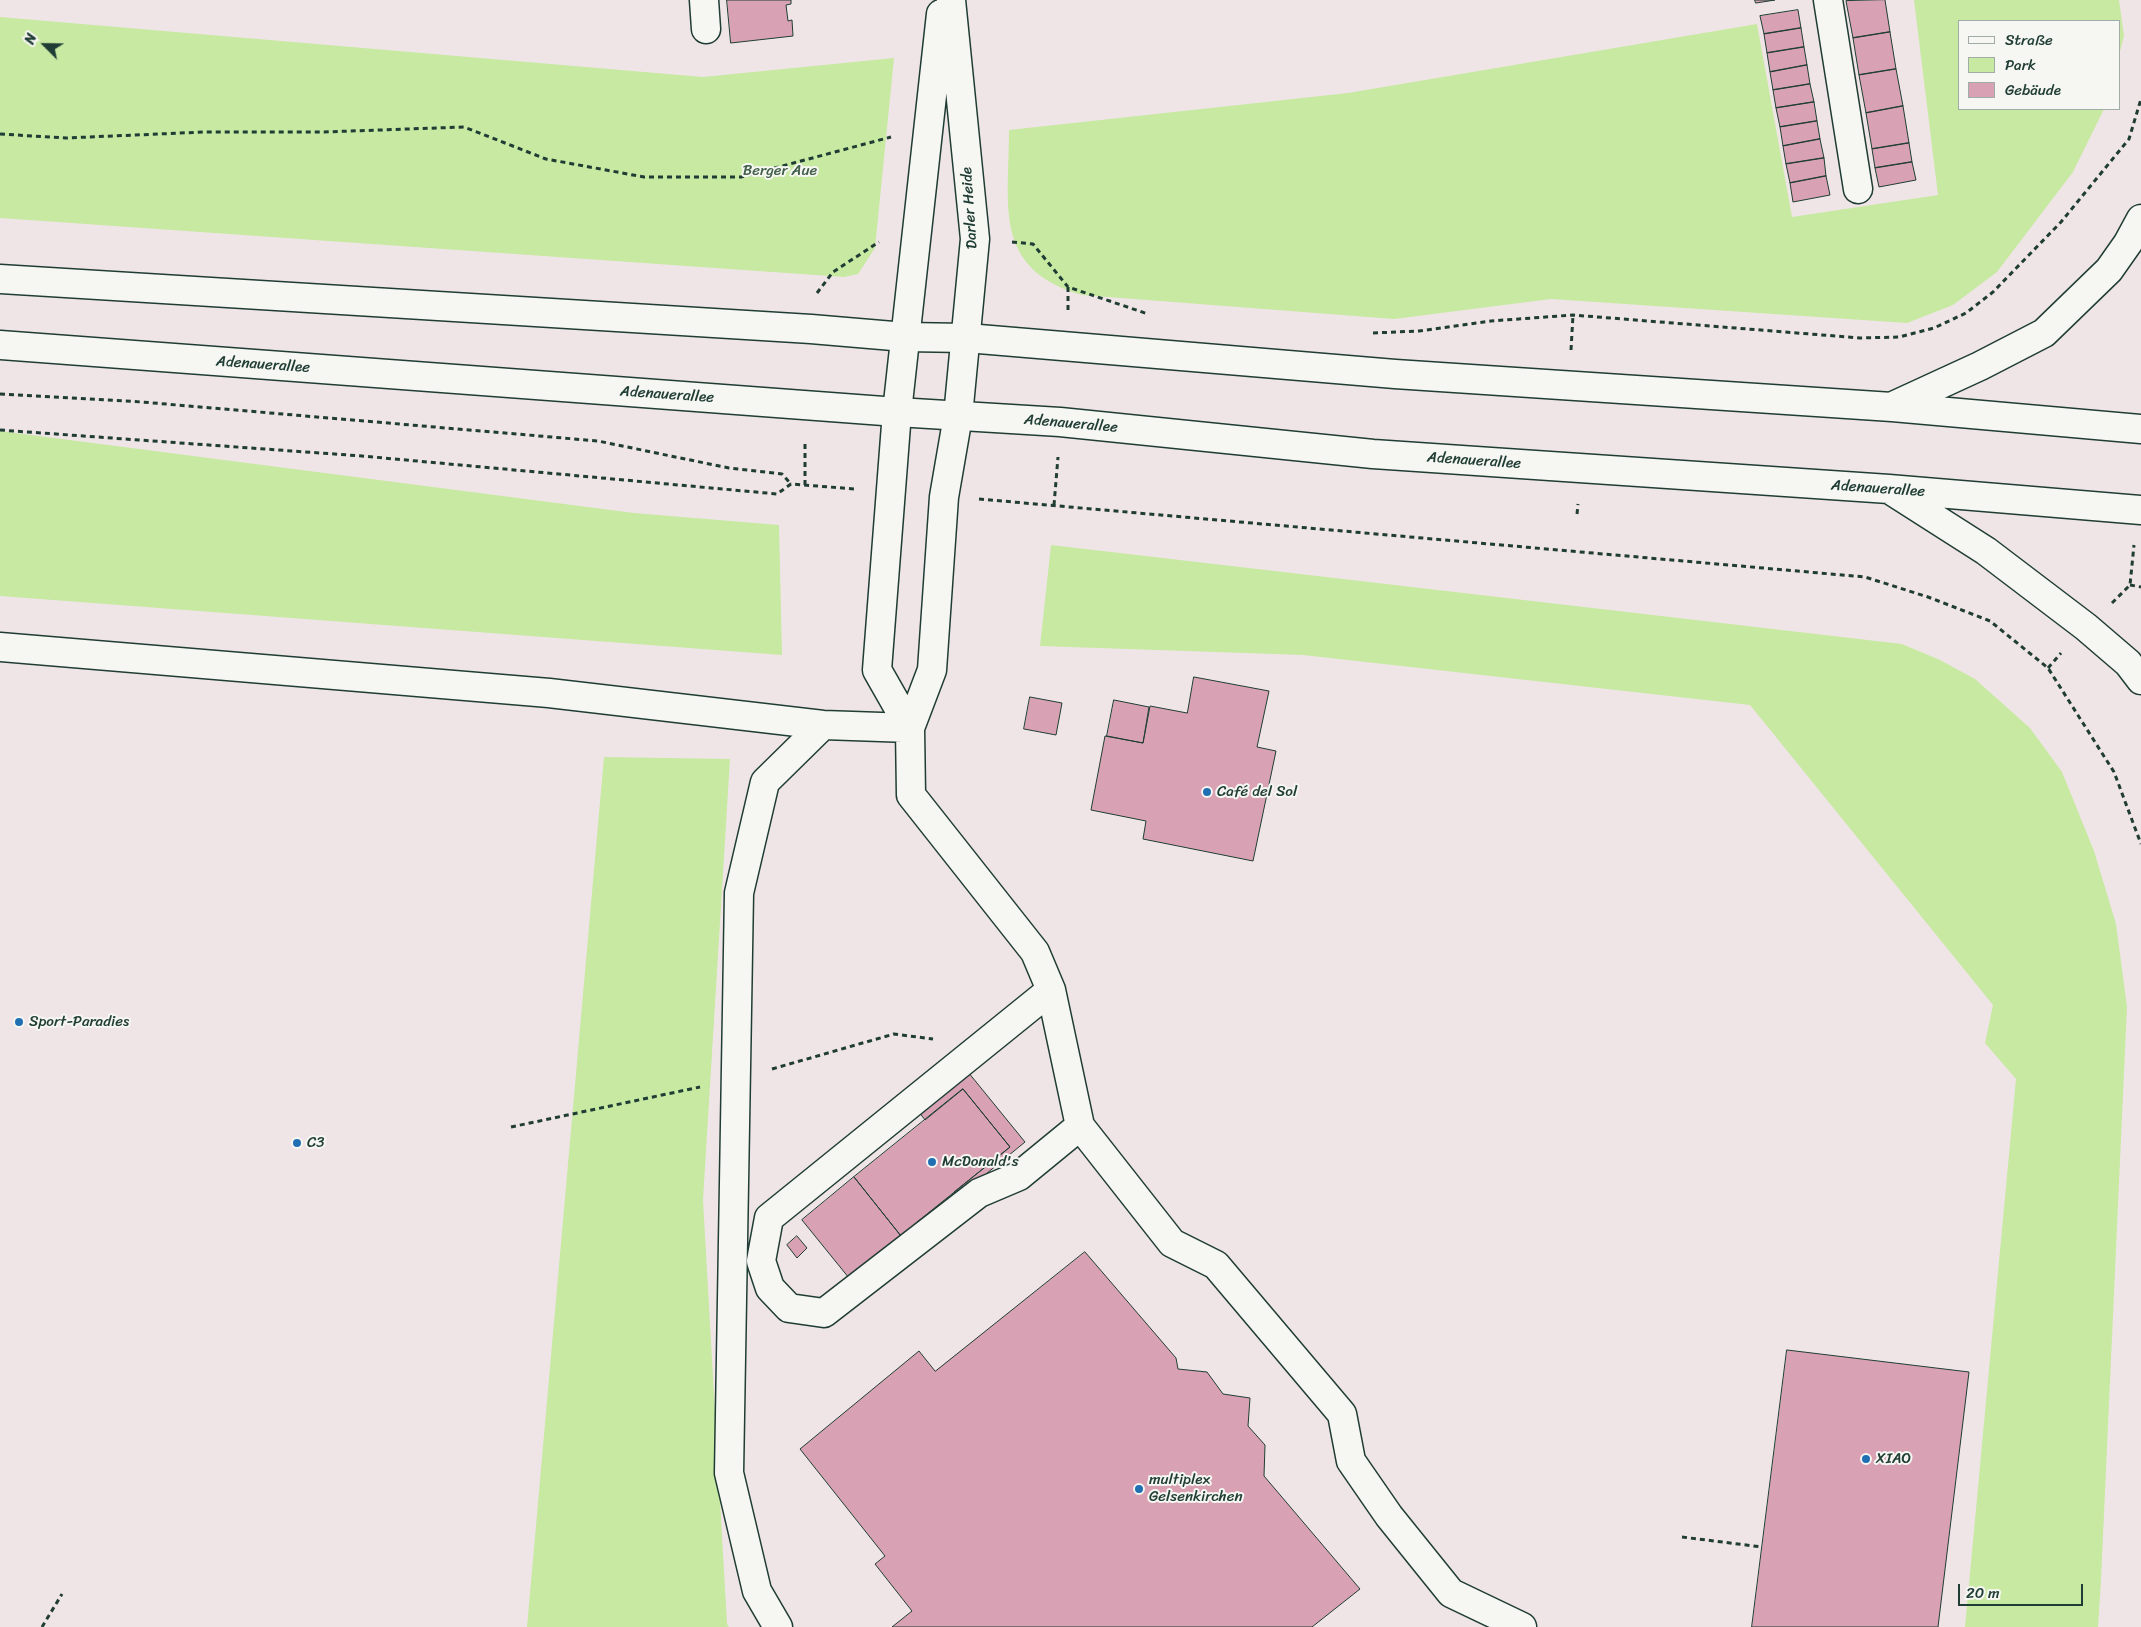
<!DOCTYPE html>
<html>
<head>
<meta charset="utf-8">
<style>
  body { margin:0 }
  #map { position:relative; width:2141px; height:1627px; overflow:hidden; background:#f0e5e6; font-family:Sriracha,sans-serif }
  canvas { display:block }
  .legend { position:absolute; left:1958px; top:20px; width:162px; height:90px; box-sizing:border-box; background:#f6f6f2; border:1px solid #a0aca6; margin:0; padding:6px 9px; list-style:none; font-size:15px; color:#1f3d34 }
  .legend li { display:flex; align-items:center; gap:10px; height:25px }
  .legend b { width:25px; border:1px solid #a0aca6 }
  .north { position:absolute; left:20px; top:20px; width:50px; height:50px; -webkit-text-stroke:4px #f6f6f2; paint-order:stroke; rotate:293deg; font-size:14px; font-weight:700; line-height:20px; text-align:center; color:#1f3d34 }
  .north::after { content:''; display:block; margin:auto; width:18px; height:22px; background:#1f3d34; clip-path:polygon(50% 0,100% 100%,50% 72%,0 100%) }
  .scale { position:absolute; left:1958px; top:1584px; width:125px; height:22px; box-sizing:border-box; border:2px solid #1f3d34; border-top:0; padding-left:6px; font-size:15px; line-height:18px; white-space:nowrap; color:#1f3d34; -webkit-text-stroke:4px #f6f6f2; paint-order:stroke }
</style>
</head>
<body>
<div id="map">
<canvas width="2141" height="1627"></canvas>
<ul class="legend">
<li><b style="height:6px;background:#f6f6f2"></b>Straße</li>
<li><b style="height:14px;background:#c7e9a2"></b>Park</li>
<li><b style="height:14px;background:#d8a1b4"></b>Gebäude</li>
</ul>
<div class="north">N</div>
<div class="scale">20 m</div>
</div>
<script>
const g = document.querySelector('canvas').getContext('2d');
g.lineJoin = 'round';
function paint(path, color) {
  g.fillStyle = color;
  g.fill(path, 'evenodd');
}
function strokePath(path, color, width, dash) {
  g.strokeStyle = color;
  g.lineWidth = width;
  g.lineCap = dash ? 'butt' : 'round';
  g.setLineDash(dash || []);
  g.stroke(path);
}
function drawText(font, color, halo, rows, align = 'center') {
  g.font = font + ' Sriracha,sans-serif';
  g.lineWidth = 4;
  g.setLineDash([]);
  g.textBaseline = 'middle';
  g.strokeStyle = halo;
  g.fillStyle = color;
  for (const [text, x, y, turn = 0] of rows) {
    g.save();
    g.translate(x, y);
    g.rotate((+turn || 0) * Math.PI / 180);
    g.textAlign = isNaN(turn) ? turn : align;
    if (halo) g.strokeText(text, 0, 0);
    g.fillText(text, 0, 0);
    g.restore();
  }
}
paint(new Path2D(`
  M1914 0H2119L2124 36 2120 51V21H1960V109H2104L2073 172 1997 272 1953 305 1907 323 1551 299 1394 319 1082 295C992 269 1009 206 1009 130L1348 93 1757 24 1792 217 1938 195Z
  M0 17 703 77 894 58 875 248 858 274 844 277 0 218Z
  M0 431 634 513 779 525 782 655 0 596Z
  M1051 545 1902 644 1940 660 1975 679 2030 728 2062 772 2094 851 2116 924 2127 1007 2101 1580 2098 1627H1965L2016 1079 1985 1043 1993 1005 1750 705 1303 655 1040 646Z
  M604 757 730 759 703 1200 727 1624 729 1627H527Z`), '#c7e9a2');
const building = new Path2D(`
  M727 0H791V4L786 5 788 21 792 20 793 36 731 43Z
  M1755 0H1775L1756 3Z
  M1885 0 1890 32 1853 38 1846 1Z
  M1798 10 1801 28 1764 34 1760 16Z
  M1801 28 1804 47 1767 53 1764 34Z
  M1890 32 1896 69 1859 75 1853 38Z
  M1804 47 1807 65 1770 72 1767 53Z
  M1807 65 1810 84 1773 90 1770 72Z
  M1896 69 1903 106 1866 113 1859 75Z
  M1810 84 1814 102 1776 108 1773 90Z
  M1814 102 1817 121 1780 127 1776 108Z
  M1903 106 1909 143 1872 149 1866 113Z
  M1817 121 1820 139 1783 146 1780 127Z
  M1820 139 1824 158 1786 164 1783 146Z
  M1909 143 1912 162 1875 168 1872 149Z
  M1824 158 1826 176 1790 183 1786 164Z
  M1912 162 1916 180 1879 187 1875 168Z
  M1826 176 1830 195 1793 202 1790 183Z
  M1194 677 1269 691 1257 747 1276 751 1253 861 1143 839 1146 821 1091 810 1105 736 1143 743 1150 706 1187 713Z
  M1030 697 1062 703 1056 735 1024 729Z
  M1114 700 1149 707 1143 743 1107 736Z
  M968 1072 1025 1142 958 1197 954 1192 1010 1147 963 1089 925 1120 919 1112Z
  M963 1089 1010 1147 916 1223 920 1227 907 1237 904 1233 901 1236 854 1177Z
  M854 1177 901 1236 849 1278 802 1220Z
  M797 1236 807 1248 797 1258 787 1245Z
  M1085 1252 1176 1358 1178 1369 1207 1372 1223 1394 1250 1398 1248 1426 1265 1445 1264 1476 1360 1589 1312 1627H892L912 1611 875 1564 885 1556 800 1449 919 1351 935 1371Z
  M1787 1350 1969 1372 1938 1627H1752Z`);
paint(building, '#d8a1b4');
strokePath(building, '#1f3d34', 1);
const minor = new Path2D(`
  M704 0 706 29
  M951 0 975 239 958 416 944 497 932 670 910 728 911 795 1035 952 1051 990 1080 1126 1172 1243 1216 1265 1342 1414 1351 1461 1389 1516 1451 1593 1522 1627
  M1828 0 1858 189
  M0 647 549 693 823 725 910 728
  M910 728 877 670 897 412 941 14
  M1051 990 769 1218 761 1261 770 1288 789 1308 824 1313 979 1193 1019 1176 1080 1126
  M778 1627 757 1591 729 1473 739 893 765 782 823 725`);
const major = new Path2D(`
  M0 279 811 329 905 337 967 338 1395 374 1892 407 2141 429
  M0 345 897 412 1060 422 1373 454 1889 489 2141 510
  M1893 406 1980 366 2044 333 2109 270 2128 243 2141 219
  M1892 491 1986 551 2086 627 2128 663 2141 680`);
strokePath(minor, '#1f3d34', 31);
strokePath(major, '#1f3d34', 31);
strokePath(new Path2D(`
  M0 134 66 138 205 132H324L464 127 546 159 644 177H741L891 137
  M1012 242 1033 244 1068 287 1148 314
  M1068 287V311
  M817 293 833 272 879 242
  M1373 333 1419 331 1491 321 1573 315 1860 338 1899 337 1934 328 1966 313 1993 292 2061 222 2129 139 2141 99
  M1571 350 1573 315
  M0 394 142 402 598 441 729 468 782 474 791 484
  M0 430 362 456 777 494 791 484 855 489
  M805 485V441
  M979 499 1865 577 1928 597 1990 621 2048 668 2114 772 2141 844
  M1054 505 1058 457
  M1577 514 1578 504
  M2130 585 2141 587
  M2112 603 2130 585 2134 545
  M2048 668 2061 653
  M772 1069 894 1034 933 1039
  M511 1127 700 1087
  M1682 1537 1762 1547
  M42 1627 62 1594`), '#1f3d34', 3, [5, 4]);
strokePath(minor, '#f6f6f2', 28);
strokePath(major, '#f6f6f2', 28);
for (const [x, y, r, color] of [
  [1207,792,5,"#1f6fb2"],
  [19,1022,5,"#1f6fb2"],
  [297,1143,5,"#1f6fb2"],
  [932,1162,5,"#1f6fb2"],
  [1866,1459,5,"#1f6fb2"],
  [1139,1489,5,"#1f6fb2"]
]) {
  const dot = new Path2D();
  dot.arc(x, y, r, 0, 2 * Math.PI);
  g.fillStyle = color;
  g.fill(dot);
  strokePath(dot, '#f6f6f2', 2);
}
drawText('15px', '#415f4a', '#f6f6f2', [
  ["Berger Aue",780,171]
]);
drawText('15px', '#1f3d34', '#f6f6f2', [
  ["Darler Heide",970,208,-94],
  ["Adenauerallee",263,365,4],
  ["Adenauerallee",667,395,4],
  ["Adenauerallee",1071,424,5],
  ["Adenauerallee",1474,461,4],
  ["Adenauerallee",1878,489,4]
]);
drawText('15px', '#1f3d34', '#f6f6f2', [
  ["Café del Sol",1217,792],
  ["Sport-Paradies",29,1022],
  ["C3",307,1143],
  ["McDonald's",942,1162],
  ["XIAO",1876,1459],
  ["multiplex",1149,1480],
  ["Gelsenkirchen",1149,1497]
], 'left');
</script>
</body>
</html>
